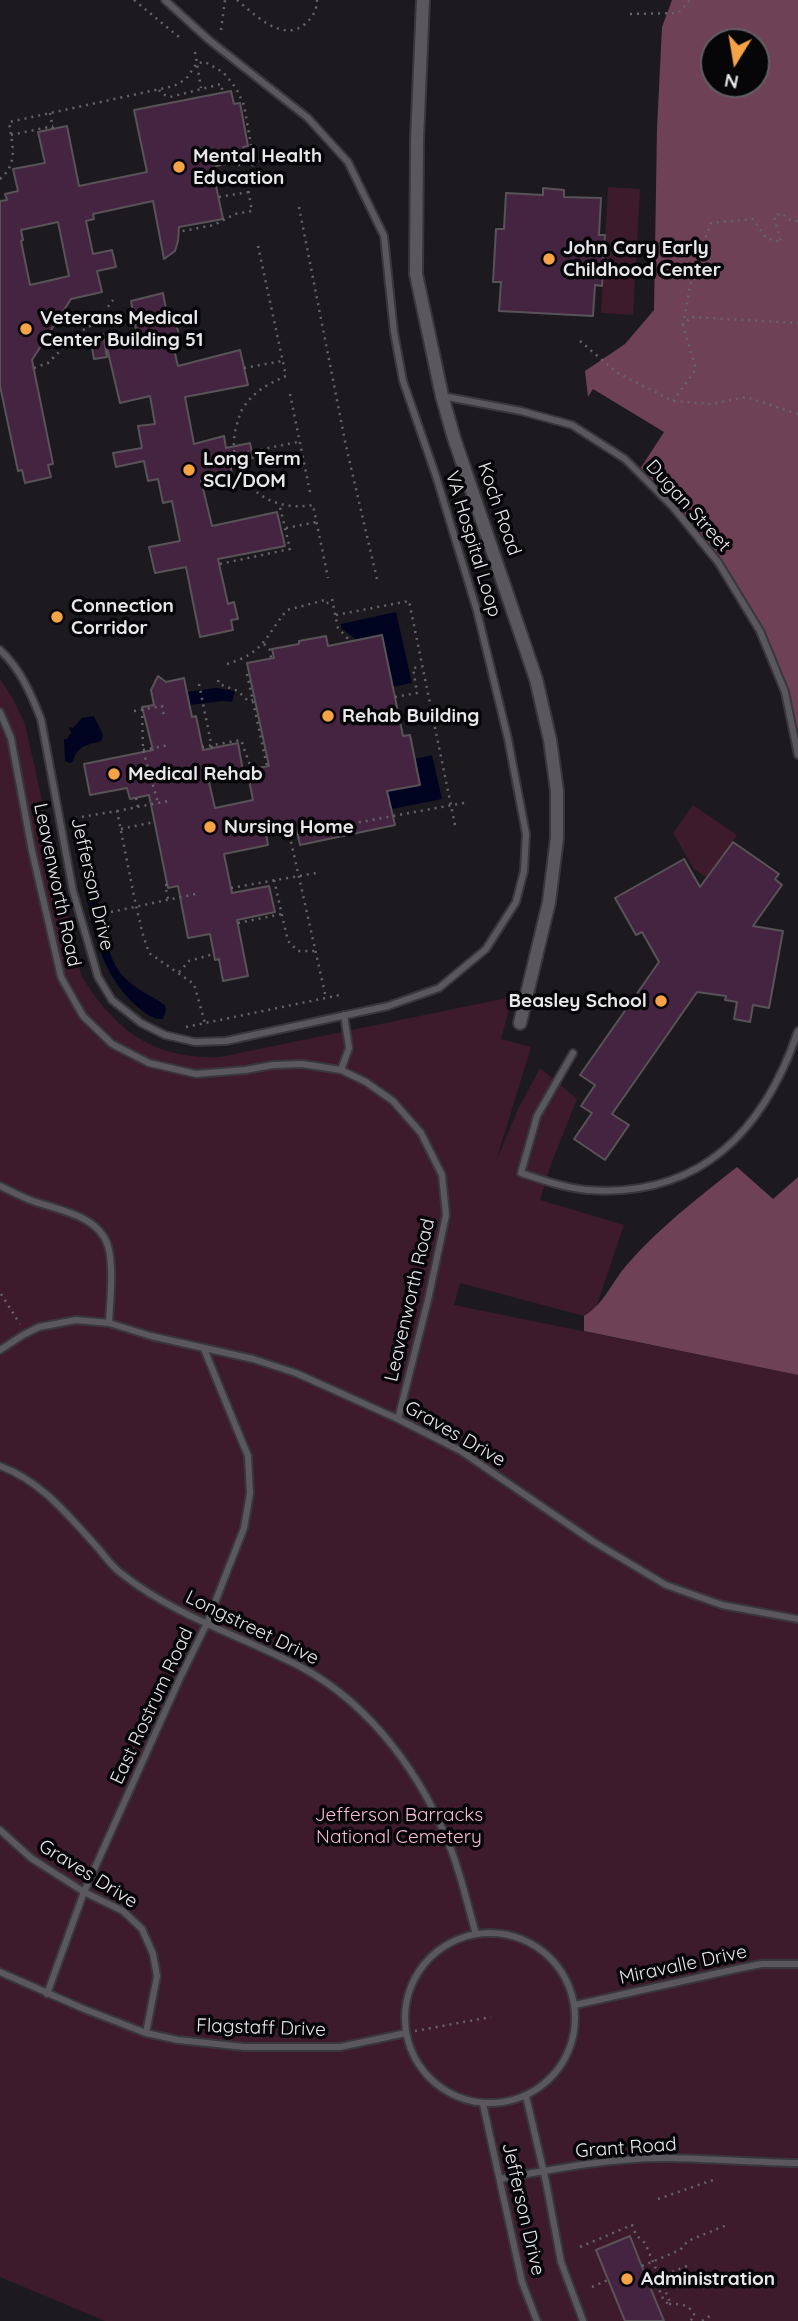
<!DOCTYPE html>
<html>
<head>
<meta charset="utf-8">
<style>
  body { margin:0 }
  #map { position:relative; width:798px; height:2321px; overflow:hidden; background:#1c1a1e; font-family:Quicksand,sans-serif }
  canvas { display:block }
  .north { position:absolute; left:700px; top:28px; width:70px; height:70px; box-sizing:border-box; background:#060507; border:2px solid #605f62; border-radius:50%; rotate:191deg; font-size:19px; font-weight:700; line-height:28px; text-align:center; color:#e8e7ea }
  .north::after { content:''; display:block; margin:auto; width:24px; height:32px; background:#f6a247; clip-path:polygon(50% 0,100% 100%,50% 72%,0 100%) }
</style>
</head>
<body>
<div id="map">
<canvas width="798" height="2321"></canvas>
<div class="north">N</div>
</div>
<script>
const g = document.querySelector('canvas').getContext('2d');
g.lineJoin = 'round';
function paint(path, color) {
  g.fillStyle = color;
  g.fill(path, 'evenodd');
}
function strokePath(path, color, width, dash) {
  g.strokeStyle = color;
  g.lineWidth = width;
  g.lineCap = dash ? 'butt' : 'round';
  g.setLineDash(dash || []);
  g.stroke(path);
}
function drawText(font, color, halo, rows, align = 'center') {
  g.font = font + ' Quicksand,sans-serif';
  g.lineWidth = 7;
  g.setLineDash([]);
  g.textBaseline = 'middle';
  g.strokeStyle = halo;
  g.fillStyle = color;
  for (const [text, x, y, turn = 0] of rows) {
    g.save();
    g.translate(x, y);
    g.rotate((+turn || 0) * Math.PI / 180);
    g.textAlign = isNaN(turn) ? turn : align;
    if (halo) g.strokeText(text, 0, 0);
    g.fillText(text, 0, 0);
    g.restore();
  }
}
paint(new Path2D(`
  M608 187 640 189 633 315 601 313Z
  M0 679 12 697 25 724 81 975C114 1030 154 1060 220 1057L512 997 501 1039 531 1047 496 1161 519 1107 540 1068 577 1099 550 1167 540 1200 624 1225 595 1310 584 1316 460 1283 454 1305 798 1375V2321H105L0 2277Z
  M693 805 737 835 707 878 694 869 673 833Z`), '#3d1b2a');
paint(new Path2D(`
  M672 0H798V754L784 681 721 566 638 472 664 432 593 389 588 397 585 371 625 344 654 310 657 129 662 27ZM714 42H756V84H714Z
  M737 1167 773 1199 798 1177V1375L584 1331V1316C603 1305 611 1284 625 1267 658 1228 698 1198 737 1167Z`), '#6e4254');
paint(new Path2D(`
  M396 612 412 683 392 687 382 635 357 640 341 628V624Z
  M216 688 235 691 232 702 222 701 190 705 187 692Z
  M94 716 103 735 101 741C86 745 77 746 73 762L69 763 65 761 64 739H67L71 733 69 727 73 728 82 718Z
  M432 755 442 799 392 809 390 804 364 796 420 785 415 759Z
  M83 838 86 839C93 870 102 946 118 970 130 987 149 994 165 1005L166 1010 163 1019C154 1020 146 1014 139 1008 91 968 89 902 77 844Z`), '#000421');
paint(new Path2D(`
  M508 827 511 830 513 841 509 869 500 902 486 836 488 831Z`), '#1c1a1e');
const building = new Path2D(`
  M231 91 234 104 240 103 248 146 243 147 245 160 212 167 223 219 179 227 178 241 175 251 164 259 153 201 93 214 94 219 86 221 93 254 112 250 116 267 97 271 102 292 71 299 32 360 53 464 48 465 51 477 25 483 22 470 18 471 0 386V201L7 200 5 194 18 191 13 169 45 163 38 132 67 126 79 186 147 172 134 110ZM58 222 69 276 30 285 21 241 23 240 21 230Z
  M543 188 564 190V197L601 198 599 235H605L602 286 595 285 593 316 499 311 501 282H493L496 229H504L506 193 543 195Z
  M163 293 168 320 175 319 179 335 171 337 178 366 240 350 248 385 185 397 194 444 224 436 226 448 250 443 253 458 230 463 232 475 201 480 212 526 277 512 285 546 218 559 228 604 234 602 238 619 231 620 233 630 200 637 186 567 155 573 149 547 180 541 172 501 163 503 158 479 148 481 144 461 116 467 113 453 142 448 138 426 155 424 150 396 120 403 107 348 138 341 131 301Z
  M103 334 107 357 94 359 90 337Z
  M382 635 403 736 410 735 420 785 387 791 395 825 300 845 296 827 266 833 268 845 224 854 232 893 269 886 275 912 237 920 248 976 223 981 219 959 215 960 210 934 188 938 178 886 168 888 149 795 130 799 127 788 90 795 84 764 153 750 142 707 154 705 151 690 158 676 166 682 184 678 192 717 196 716 203 750 238 743 243 771 208 778 215 808 253 800 247 770 269 766 247 663 274 658 272 649 299 644V641L326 636 328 646Z
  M733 842 779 874 775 879 782 885 753 926 783 931 769 1008 753 1005 750 1022 734 1019 737 1002 725 1000 726 996 697 992 612 1114 629 1125 605 1160 574 1139 592 1113 581 1106 595 1085 580 1075 659 962 642 932 636 935 615 898 684 859 700 887Z
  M630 2236 646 2277 664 2321H625L596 2250Z`);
paint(building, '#452441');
strokePath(building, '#585357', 2);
const service = new Path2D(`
  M442 396 521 411 572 425 625 459 673 507 718 562 760 631 785 692 798 755
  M0 650C20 668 31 694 41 719L73 891 98 977 112 1000 141 1023 165 1035 195 1042 226 1041 388 1006 439 988 486 949 516 902 524 871 526 834 508 739 477 611 436 476 403 381 394 332 384 236 348 162 308 118 209 40 165 0
  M0 712 11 738 32 851 61 977 83 1016 112 1044 149 1063 196 1074 245 1070 273 1065 302 1064 341 1070 366 1082 393 1101 421 1133 442 1175 446 1215 428 1300 398 1419
  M573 1053 537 1116 521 1173C542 1180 565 1188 588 1190 700 1198 764 1131 798 1031
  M341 1070 349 1048 344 1015
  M0 1186C10 1191 20 1196 30 1200 56 1210 98 1214 108 1246 114 1267 110 1301 109 1323
  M0 1350 23 1335 39 1327 76 1320 109 1323 151 1336 253 1359 296 1373 398 1419 461 1451 594 1542 666 1585 722 1605 798 1619
  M0 1466C41 1481 68 1515 97 1547 105 1556 112 1567 122 1574 175 1616 241 1636 301 1667 372 1705 424 1778 452 1852 462 1879 468 1907 476 1934
  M0 1830 31 1858 84 1892 123 1911 142 1929 153 1954 157 1976 146 2033
  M405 2018a85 85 0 1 1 170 0a85 85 0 1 1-170 0Z
  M0 1972 84 2009 146 2033 178 2040 245 2047H340L406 2033
  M47 1994 84 1892 180 1678 207 1623 244 1528 250 1493 248 1456 204 1349
  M575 2005 741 1968 762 1964H798
  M526 2096 546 2182 561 2262 583 2321
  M483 2104 522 2282 537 2321
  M500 2179C554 2169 615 2157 670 2158 712 2159 755 2162 798 2163`);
const minor = new Path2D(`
  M423 0 417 140 416 274 442 396 454 438 536 679 550 740 557 791V838L549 902 520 1023`);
strokePath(service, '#38373a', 10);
strokePath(minor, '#38373a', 16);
strokePath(new Path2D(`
  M134 0 179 37
  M237 0C254 14 282 43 305 24 313 17 317 10 317 0
  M630 14 678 13 690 0
  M221 30 225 0
  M195 52 201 88
  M159 90 162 94 170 97 221 84 223 93
  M50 113 53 129
  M11 135 53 126
  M238 165 272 159
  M0 179C19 163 12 144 9 122L174 86 186 79 197 63 205 62 223 72 236 88 244 105 254 162 248 175 247 183 252 211 235 214 214 225 178 232
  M219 197 249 192
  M299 207 346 446 377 579
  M258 246 286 376C268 384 253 392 243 408 240 413 239 418 237 424 222 474 263 514 313 505L328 578
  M683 325 692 275 711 223 753 219 766 238 781 242 774 217 781 213 790 220 798 221
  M580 341 616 372 673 401 712 404 746 397 798 414
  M34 368 48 363 78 333 97 322 113 300
  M244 368 282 361
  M290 394 310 492
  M673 401 696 369 683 325 691 317 798 323
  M233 455 298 442
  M286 528 317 522
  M220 564 290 549 279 503
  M332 599 338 628 350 641
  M336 615 409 601 455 825
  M264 644 270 650 271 658
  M227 664C264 653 265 637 287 610L325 600 326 603 333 602
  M247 674 267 766
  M218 680 219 684 238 691 248 701 253 700
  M395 697 417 693 413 668 422 667
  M142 709 143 750 158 803
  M134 711 162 706 163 713 167 712
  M202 747 241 740 251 768
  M143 750 169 745
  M136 798 138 807
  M117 811 168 801 169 804
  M75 818 117 811 136 906 143 935 149 953 194 984 205 1023
  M288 828 326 998
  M121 829 154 822
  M290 835 469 802
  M274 880 288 941 298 951H315
  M167 885H165L168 899
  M231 888 316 873
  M111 912 200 893
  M238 923 282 914
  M179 972 189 961 214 954
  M186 1027 340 995
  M1 1294 20 1324
  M415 2031 491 2017
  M658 2199 713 2180
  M580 2247 632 2225 636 2235 645 2243 670 2302 669 2304 664 2301 653 2275 646 2277
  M642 2266 680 2250 688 2241 729 2224
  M659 2277 687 2266
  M592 2287 608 2280
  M669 2304C682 2304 689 2304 695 2316L690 2321
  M702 2321 713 2314`), '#666468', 2.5, [2, 5]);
strokePath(service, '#5a585d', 6);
strokePath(minor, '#5a585d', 12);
strokePath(new Path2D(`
  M199 684 212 748`), '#666468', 2.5, [2, 5]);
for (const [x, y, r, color] of [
  [179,167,7,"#f6a247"],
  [549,259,7,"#f6a247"],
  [26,329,7,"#f6a247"],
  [189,470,7,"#f6a247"],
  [57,617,7,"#f6a247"],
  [328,716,7,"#f6a247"],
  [114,774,7,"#f6a247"],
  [210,827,7,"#f6a247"],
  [661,1001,7,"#f6a247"],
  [627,2279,7,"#f6a247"]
]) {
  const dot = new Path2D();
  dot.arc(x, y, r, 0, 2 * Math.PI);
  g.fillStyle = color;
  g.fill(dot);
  strokePath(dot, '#060507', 2.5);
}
drawText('bold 19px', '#e8e7ea', '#060507', [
  ["Mental Health",193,156],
  ["Education",193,178],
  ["John Cary Early",563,248],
  ["Childhood Center",563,270],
  ["Veterans Medical",40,318],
  ["Center Building 51",40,340],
  ["Long Term",203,459],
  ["SCI/DOM",203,481],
  ["Connection",71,606],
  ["Corridor",71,628],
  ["Rehab Building",342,716],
  ["Medical Rehab",128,774],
  ["Nursing Home",224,827],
  ["Beasley School",647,1001,"right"],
  ["Administration",641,2279]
], 'left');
drawText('19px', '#e8e7ea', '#060507', [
  ["Dugan Street",688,506,48],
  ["Koch Road",499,509,71],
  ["VA Hospital Loop",473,544,73],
  ["Jefferson Drive",92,884,77],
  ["Leavenworth Road",57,885,78],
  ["Leavenworth Road",410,1300,-77],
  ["Graves Drive",455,1434,30],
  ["Longstreet Drive",252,1628,26],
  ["East Rostrum Road",152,1706,-65],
  ["Graves Drive",88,1874,32],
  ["Miravalle Drive",683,1965,-12],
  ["Flagstaff Drive",261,2028,2],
  ["Grant Road",626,2148,-4],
  ["Jefferson Drive",523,2209,77]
]);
drawText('19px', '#f9bbd3', '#060507', [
  ["Jefferson Barracks",399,1815],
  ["National Cemetery",399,1837]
]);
</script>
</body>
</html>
